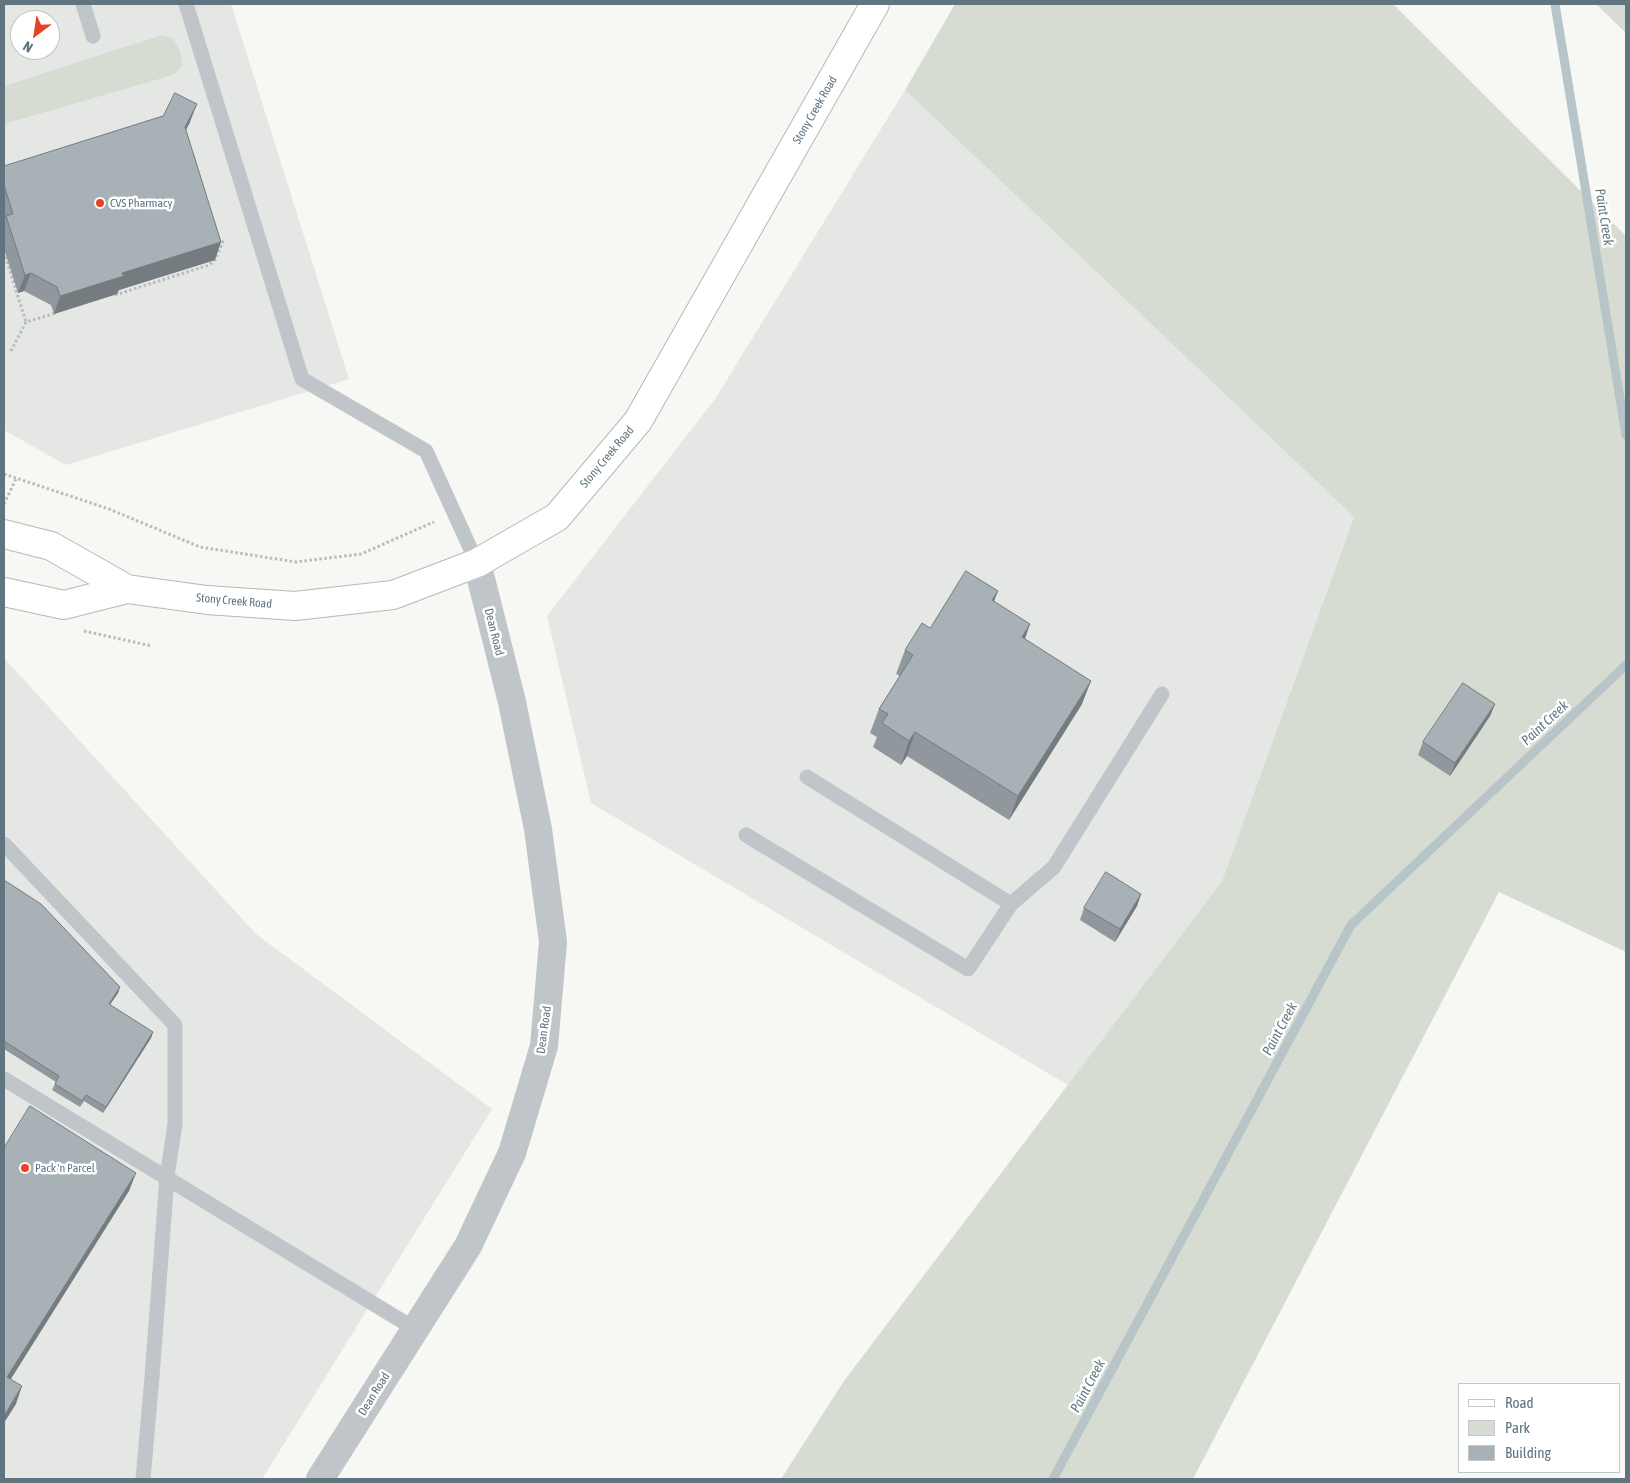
<!DOCTYPE html>
<html>
<head>
<meta charset="utf-8">
<style>
  body { margin:0 }
  #map { position:relative; width:1630px; height:1483px; overflow:hidden; background:#f7f7f4; font-family:"Asap Condensed",sans-serif }
  canvas { display:block }
  .frame { position:absolute; inset:0; border:5px solid #617580; pointer-events:none }
  .legend { position:absolute; left:1458px; top:1383px; width:162px; height:90px; box-sizing:border-box; background:#fff; border:1px solid #c0c8cc; margin:0; padding:6px 9px; list-style:none; font-size:15px; color:#617580 }
  .legend li { display:flex; align-items:center; gap:10px; height:25px }
  .legend b { width:25px; border:1px solid #c0c8cc }
  .north { position:absolute; left:10px; top:10px; width:50px; height:50px; box-sizing:border-box; background:#fff; border:1px solid #c0c8cc; border-radius:50%; rotate:211deg; font-size:14px; font-weight:700; line-height:20px; text-align:center; color:#617580 }
  .north::after { content:''; display:block; margin:auto; width:18px; height:22px; background:#e74224; clip-path:polygon(50% 0,100% 100%,50% 72%,0 100%) }
</style>
</head>
<body>
<div id="map">
<canvas width="1630" height="1483"></canvas>
<div class="frame"></div>
<ul class="legend">
<li><b style="height:6px;background:#fff"></b>Road</li>
<li><b style="height:14px;background:#d7dcd3"></b>Park</li>
<li><b style="height:14px;background:#a7b1b6"></b>Building</li>
</ul>
<div class="north">N</div>
</div>
<script>
const g = document.querySelector('canvas').getContext('2d');
g.lineJoin = 'round';
function paint(path, color) {
  g.fillStyle = color;
  g.fill(path, 'evenodd');
}
function strokePath(path, color, width, dash) {
  g.strokeStyle = color;
  g.lineWidth = width;
  g.lineCap = dash ? 'butt' : 'round';
  g.setLineDash(dash || []);
  g.stroke(path);
}
function drawText(font, color, halo, rows, align = 'center') {
  g.font = font + ' "Asap Condensed",sans-serif';
  g.lineWidth = 5;
  g.setLineDash([]);
  g.textBaseline = 'middle';
  g.strokeStyle = halo;
  g.fillStyle = color;
  for (const [text, x, y, turn = 0] of rows) {
    g.save();
    g.translate(x, y);
    g.rotate((+turn || 0) * Math.PI / 180);
    g.textAlign = isNaN(turn) ? turn : align;
    if (halo) g.strokeText(text, 0, 0);
    g.fillText(text, 0, 0);
    g.restore();
  }
}
paint(new Path2D(`
  M4 4H231L349 379 66 465 4 430ZM20 20H50V50H20Z
  M905 90 1354 517 1222 881 1068 1085 591 803 547 616 715 399Z
  M4 658 256 934 492 1109 262 1479H4Z`), '#e5e7e5');
paint(new Path2D(`
  M955 4H1393L1626 236V952L1499 892 1193 1479H781L844 1381 1222 881 1354 517 905 90Z
  M1596 4H1626V33Z
  M162 35 173 38 180 51 182 66 173 75 4 124V86Z`), '#d7dcd3');
strokePath(new Path2D(`
  M1555 4 1626 435
  M1053 1479 1351 925 1626 665`), '#b7c5c8', 9);
const secondary = new Path2D(`
  M4 534 51 546 127 589 207 600 295 606 393 595 477 563 557 517 638 421 875 4
  M4 592 64 605 127 589`);
strokePath(secondary, '#b2b9bd', 30);
strokePath(new Path2D(`
  M4 252 26 322
  M115 295 209 265 215 260 224 239
  M11 351 26 322 56 313
  M4 474 109 509 200 547 296 562 361 554 434 522
  M4 504 16 479
  M84 631 152 646`), '#b8bcbf', 3, [2.5, 2.5]);
strokePath(new Path2D(`
  M83 4 93 36
  M186 4 302 379 426 451 477 563
  M807 777 1011 904
  M746 835 968 969 1011 904 1054 867 1162 694
  M4 844 175 1025V1124L167 1177 152 1377 143 1479
  M4 1079 415 1329`), '#c0c5c9', 15);
strokePath(new Path2D(`
  M320 1479 468 1246 512 1153 544 1046 553 942 538 829 512 702 477 563`), '#c0c5c9', 28);
strokePath(secondary, '#fff', 28);
paint(new Path2D(`
  M190 122 186 130 215 260 119 290 117 294 54 314 51 305 24 291 18 293 4 249V166Z
  M994 601 1025 639 1082 704 1009 820 907 756 901 765 873 747 877 737 870 733 879 709 900 676 896 674 905 650 930 628Z
  M1495 704 1490 716 1450 776 1418 755 1423 742Z
  M4 880 120 987 118 993 110 1005 153 1032 151 1038 103 1113 84 1101 80 1107 52 1090 56 1082 4 1049Z
  M1141 894 1137 906 1115 942 1080 920 1084 908Z`), '#90989d');
paint(new Path2D(`
  M197 104 190 122 178 145 185 127Z
  M221 242 215 260 119 290 117 294 54 314 60 296 122 273Z
  M31 273 24 291 18 293 25 275Z
  M998 591 989 615 992 600Z
  M1030 624 1022 648V637Z
  M1091 681 1082 704 1009 820 1018 796Z
  M1495 704 1490 716 1450 776 1455 763Z
  M915 732 907 756 901 765 909 741Z
  M1141 894 1137 906 1115 942 1120 929Z
  M120 987 118 993 106 1010 109 1004Z
  M153 1032 151 1038 103 1113 106 1107Z
  M136 1173 129 1191 4 1390 7 1377Z
  M22 1386 16 1404 4 1423V1416Z`), '#757c7f');
const building = new Path2D(`
  M175 93 197 104 185 127 221 242 122 273 124 276 60 296 57 287 31 273 25 275 6 216 13 214 4 185V166L163 116Z
  M966 571 998 591 992 600 1030 624 1022 637 1091 681 1018 796 915 732 909 741 882 723 888 714 879 709 913 655 905 650 922 623 930 628Z
  M1463 683 1495 704 1455 763 1423 742Z
  M1106 872 1141 894 1120 929 1084 908Z
  M4 880 41 904 120 987 109 1004 153 1032 106 1107 86 1095 82 1101 55 1084 59 1076 4 1041Z
  M30 1106 136 1173 7 1377 22 1386 4 1416V1148Z`);
paint(building, '#a7b1b6');
strokePath(building, '#757c7f', 1);
for (const [x, y, r, color] of [
  [100,203,5,"#e74224"],
  [25,1168,5,"#e74224"]
]) {
  const dot = new Path2D();
  dot.arc(x, y, r, 0, 2 * Math.PI);
  g.fillStyle = color;
  g.fill(dot);
  strokePath(dot, '#fff', 2);
}
drawText('12px', '#617580', '#fff', [
  ["Stony Creek Road",815,110,-60],
  ["Stony Creek Road",607,457,-50],
  ["Stony Creek Road",234,601,5],
  ["Dean Road",494,632,76],
  ["Dean Road",544,1030,-82],
  ["Dean Road",374,1394,-58]
]);
drawText('12px', '#617580', '#fff', [
  ["CVS Pharmacy",110,203],
  ["Pack 'n Parcel",35,1168]
], 'left');
drawText('italic 14px', '#617b82', '#fff', [
  ["Paint Creek",1604,217,81],
  ["Paint Creek",1545,723,-43],
  ["Paint Creek",1280,1029,-62],
  ["Paint Creek",1088,1386,-62]
]);
</script>
</body>
</html>
